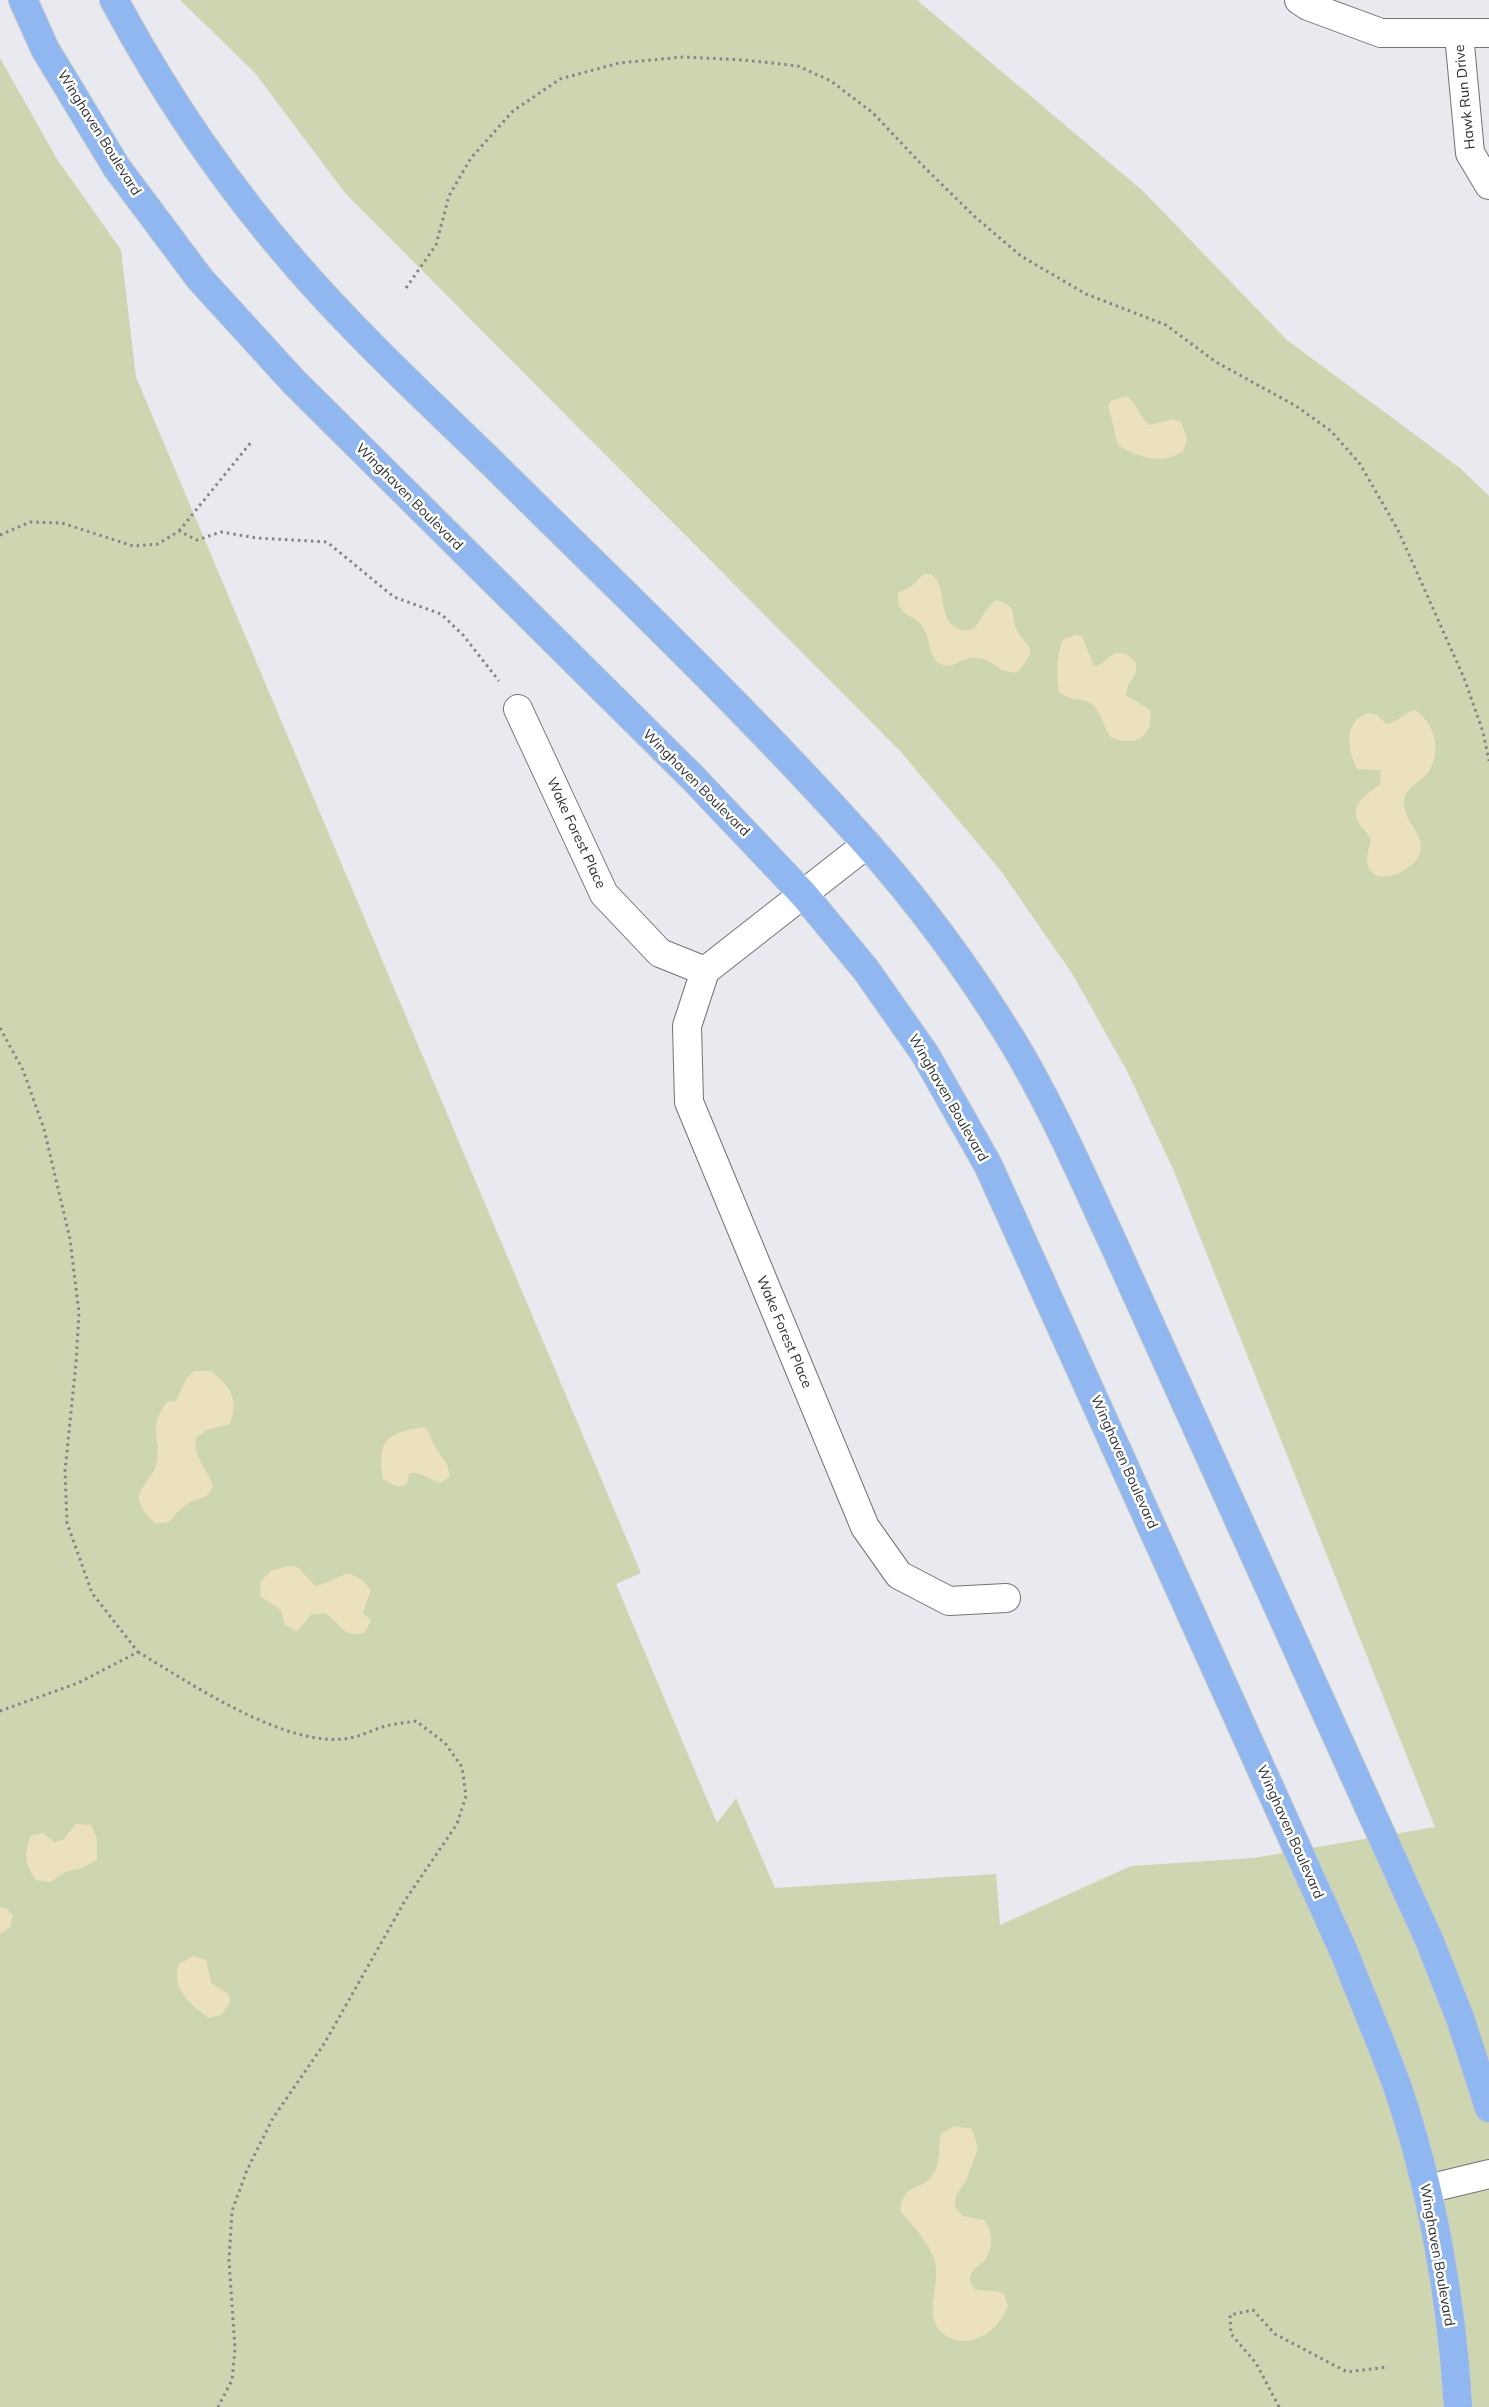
<!DOCTYPE html>
<html>
<head>
<meta charset="utf-8">
<style>
  body { margin:0 }
  canvas { display:block; background:#e9eaf0 }
</style>
</head>
<body>
<canvas width="1489" height="2407"></canvas>
<script>
const g = document.querySelector('canvas').getContext('2d');
g.lineJoin = 'round';
function paint(path, color) {
  g.fillStyle = color;
  g.fill(path, 'evenodd');
}
function strokePath(path, color, width, dash) {
  g.strokeStyle = color;
  g.lineWidth = width;
  g.lineCap = dash ? 'butt' : 'round';
  g.setLineDash(dash || []);
  g.stroke(path);
}
function drawText(font, color, halo, rows, align = 'center') {
  g.font = font + ' Mulish,sans-serif';
  g.lineWidth = 5;
  g.setLineDash([]);
  g.textBaseline = 'middle';
  g.strokeStyle = halo;
  g.fillStyle = color;
  for (const [text, x, y, turn = 0] of rows) {
    g.save();
    g.translate(x, y);
    g.rotate((+turn || 0) * Math.PI / 180);
    g.textAlign = isNaN(turn) ? turn : align;
    if (halo) g.strokeText(text, 0, 0);
    g.fillText(text, 0, 0);
    g.restore();
  }
}
paint(new Path2D(`
  M180 0H917L1143 191 1287 340 1460 468 1489 496V2407H0V58L57 159 121 250 136 377 641 1573 616 1584 717 1823 736 1798 775 1888 996 1874 1000 1925 1131 1866 1253 1858 1435 1827 1173 1169 1127 1071 1073 975 1001 871 901 752 345 193 255 73Z`), '#ced6b1');
paint(new Path2D(`
  M1127 396C1137 404 1140 418 1150 425L1173 419 1181 422 1187 439 1183 451C1162 466 1138 457 1118 445L1108 405 1113 400Z
  M924 574H931C949 587 936 618 957 628 980 640 980 608 997 600 1020 607 1009 617 1018 632 1021 638 1026 642 1030 648V655L1018 672C999 676 992 656 973 658 961 658 953 670 941 664 928 658 931 638 923 627 913 612 895 617 898 593L912 586Z
  M1075 635 1082 636 1094 666C1109 665 1113 640 1135 661 1140 677 1126 681 1126 695L1150 710C1154 737 1135 748 1111 737 1103 728 1101 709 1090 703 1079 697 1071 702 1059 692 1057 674 1056 656 1063 640Z
  M1415 710C1435 724 1442 749 1429 771 1421 783 1405 785 1404 803 1404 824 1431 839 1417 859 1406 874 1369 890 1367 859 1367 853 1369 846 1371 840 1368 833 1363 830 1359 823 1348 804 1368 794 1380 784L1381 770 1357 769C1347 749 1343 722 1368 713L1377 715 1386 724C1399 723 1403 712 1415 710Z
  M194 1371H211C231 1388 239 1398 230 1424L207 1430 196 1438C193 1458 207 1468 213 1486L207 1496C189 1501 181 1507 169 1522L156 1524C149 1517 141 1510 139 1499 138 1488 153 1478 156 1465 163 1438 146 1430 167 1402L176 1401 186 1379Z
  M424 1427C431 1434 431 1440 436 1448 444 1463 447 1457 450 1477L439 1483 418 1473H409L407 1484 398 1487 383 1479C377 1440 386 1433 424 1427Z
  M287 1566 298 1567 315 1586C343 1580 346 1560 371 1590L363 1613 371 1621 364 1633C340 1638 341 1622 324 1613L311 1615 297 1631 285 1625 281 1610 261 1597 260 1582 271 1571Z
  M76 1824 91 1825 97 1839V1860L82 1868 65 1872 50 1882 36 1880C25 1864 23 1854 31 1836L43 1833 54 1842 63 1840Z
  M0 1908H5L13 1915 10 1927 0 1934Z
  M193 1956 206 1960 211 1983 228 1994 231 2001 221 2015 209 2018C191 2005 170 1988 179 1964Z
  M954 2126 972 2129 978 2148 966 2181 956 2195 955 2208 963 2216 984 2220C993 2232 994 2246 985 2260 980 2266 971 2269 970 2278 970 2281 973 2286 974 2289 985 2292 994 2289 1004 2294L1008 2306C1001 2322 991 2334 973 2340 966 2342 958 2341 951 2338 919 2325 941 2288 935 2262 930 2243 912 2225 900 2211 903 2183 919 2192 932 2176 941 2165 938 2147 941 2134Z`), '#ebe1bc');
const minor = new Path2D(`
  M1299 0 1308 6 1381 33H1489
  M1459 34 1470 153 1489 185
  M518 709 604 894 660 953 705 971
  M867 844 705 971 687 1026 689 1102 865 1527 899 1575 949 1601 1006 1598
  M1427 2189 1489 2174`);
const major = new Path2D(`
  M23 0 45 49 117 168 200 279 294 382 695 780 804 895 866 970 925 1054 988 1165 1344 1952C1361 1996 1380 2039 1396 2083 1431 2183 1452 2301 1458 2407
  M114 0C165 95 226 185 297 266 357 335 425 398 491 462 617 587 747 710 865 842 919 902 968 969 1010 1037 1051 1104 1082 1176 1115 1247L1430 1942 1460 2018 1489 2108`);
strokePath(minor, '#727379', 30);
strokePath(major, '#c9c9c9', 30);
strokePath(new Path2D(`
  M406 288 436 245 449 196 471 158 513 111 560 79 619 63 683 57 744 60 798 66 831 81 873 113 922 165 974 216 1021 256 1086 294 1166 325 1216 362 1296 406 1331 431 1360 464 1398 530 1464 678 1483 732 1489 761
  M179 531 252 441
  M0 535 30 522 62 523 133 546 158 544 179 531 197 540 221 532 257 538 327 542 394 597 441 614 463 635 499 681
  M0 1028 23 1070 44 1129 70 1239 79 1313 76 1363 65 1471 67 1523 92 1593 138 1652 78 1683 0 1711
  M138 1652C190 1683 288 1750 350 1738 362 1736 374 1729 386 1726 396 1723 406 1723 416 1721L445 1743 462 1767 466 1796 457 1824 406 1899 324 2044 273 2118 247 2170 232 2211 229 2260 235 2349 232 2380 218 2407
  M1279 2407 1256 2363 1231 2334 1230 2315 1253 2310 1275 2334 1347 2372 1387 2367`), '#848589', 3, [2.5, 4]);
strokePath(minor, '#fff', 28);
strokePath(major, '#90b7f0', 28);
drawText('14px', '#2e2f31', '#fff', [
  ["Hawk Run Drive",1465,97,-96],
  ["Winghaven Boulevard",99,133,58],
  ["Winghaven Boulevard",409,497,45],
  ["Winghaven Boulevard",696,783,45],
  ["Wake Forest Place",576,833,65],
  ["Winghaven Boulevard",948,1098,60],
  ["Wake Forest Place",784,1332,67],
  ["Winghaven Boulevard",1124,1462,66],
  ["Winghaven Boulevard",1290,1832,66],
  ["Winghaven Boulevard",1437,2255,80]
]);
</script>
</body>
</html>
